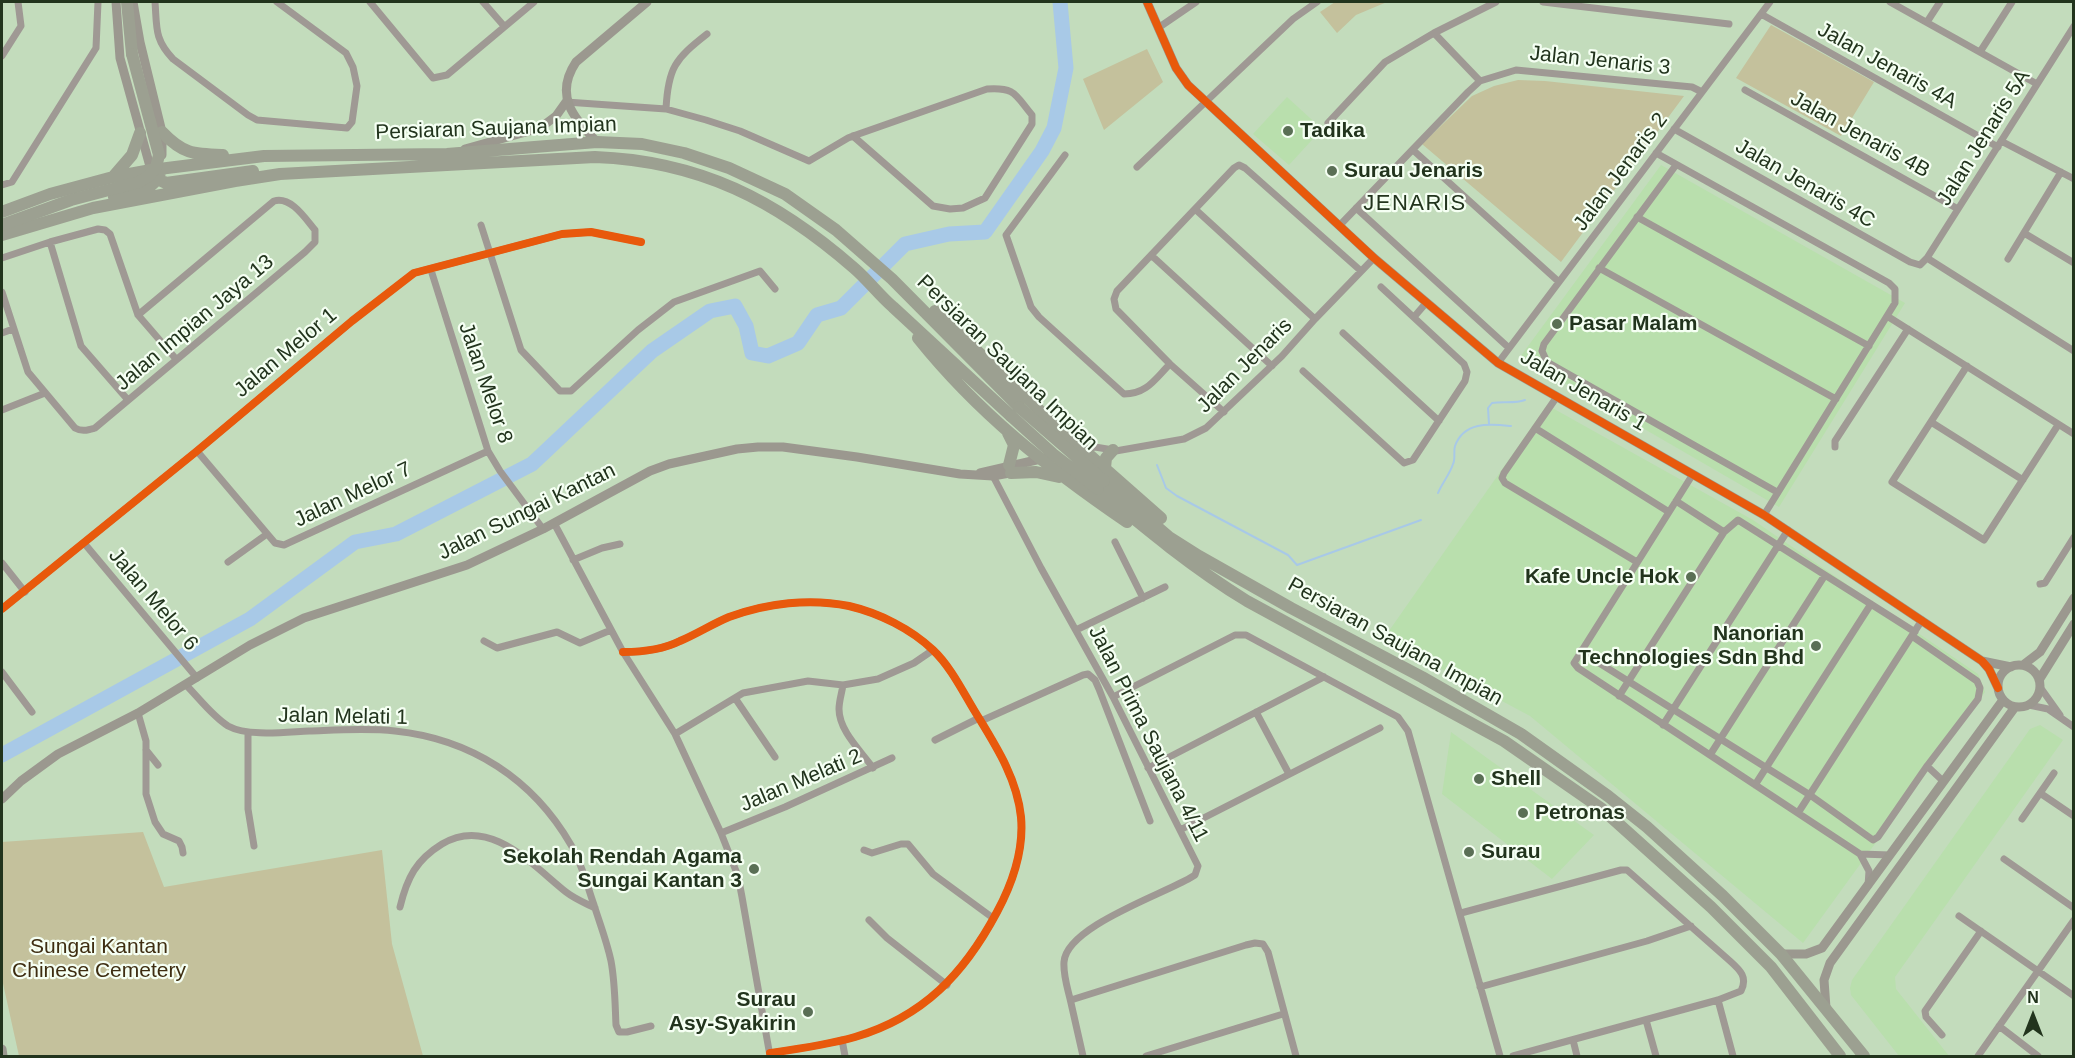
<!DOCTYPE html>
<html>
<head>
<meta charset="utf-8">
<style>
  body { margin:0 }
  #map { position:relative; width:2075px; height:1058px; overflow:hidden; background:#c3dcbc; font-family:Arial,sans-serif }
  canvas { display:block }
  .frame { position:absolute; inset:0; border:3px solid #22341d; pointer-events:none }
  .north { position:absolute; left:2003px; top:986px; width:60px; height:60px; -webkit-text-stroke:4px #f5fff3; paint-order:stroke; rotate:0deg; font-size:16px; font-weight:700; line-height:24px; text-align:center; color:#22341d }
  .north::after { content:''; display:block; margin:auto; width:21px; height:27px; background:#22341d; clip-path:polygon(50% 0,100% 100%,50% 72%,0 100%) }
</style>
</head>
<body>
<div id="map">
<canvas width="2075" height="1058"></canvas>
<div class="frame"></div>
<div class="north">N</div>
</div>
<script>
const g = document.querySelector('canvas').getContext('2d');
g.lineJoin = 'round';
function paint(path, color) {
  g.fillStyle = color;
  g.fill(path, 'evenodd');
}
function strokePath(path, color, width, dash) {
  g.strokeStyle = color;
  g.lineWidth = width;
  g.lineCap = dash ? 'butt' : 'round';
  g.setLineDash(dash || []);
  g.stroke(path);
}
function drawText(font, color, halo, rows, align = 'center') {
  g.font = font + ' Arial,sans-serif';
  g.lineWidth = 4.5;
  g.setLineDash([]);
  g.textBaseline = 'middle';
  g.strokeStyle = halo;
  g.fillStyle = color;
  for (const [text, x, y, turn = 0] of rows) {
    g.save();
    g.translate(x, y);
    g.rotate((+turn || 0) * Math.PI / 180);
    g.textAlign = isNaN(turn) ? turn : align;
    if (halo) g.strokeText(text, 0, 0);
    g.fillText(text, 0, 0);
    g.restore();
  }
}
paint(new Path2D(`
  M1287 97 1322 129 1289 165 1253 134Z
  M1661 165 1905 303 1779 507 1520 357Z
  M1547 405 1753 520 1978 674 1985 692 1803 943 1530 716 1384 638Z
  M2040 725 2063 740 1895 977 1896 989 1949 1056H1899L1851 995 1850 988 1852 980 2030 729Z
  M1451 732 1594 835 1552 879 1442 794Z`), '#b9dfad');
paint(new Path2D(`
  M1335 2H1387L1356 15 1337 33 1320 12Z
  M1771 25 1874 82 1841 136 1736 78Z
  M1147 49 1163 82 1104 130 1083 79Z
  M1518 80 1545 81 1684 96 1561 262 1422 144 1472 96 1494 86Z
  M143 832 164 887 382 850 392 944 423 1056H19L2 979V842Z`), '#c4c19c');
strokePath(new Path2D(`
  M1489 424 1488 408 1492 403C1503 401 1514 404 1525 400
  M1157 465 1166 488 1177 496 1288 555 1297 565 1421 520
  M1438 493C1442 483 1450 474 1453 464 1456 458 1453 452 1455 446 1464 421 1490 424 1511 426`), '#a8c9e7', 2);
strokePath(new Path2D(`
  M2 755 250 619 355 542 396 534 532 464 652 351 710 311 735 306 746 326 752 353 768 356 798 343 817 315 841 308 905 244 949 234 985 232 1042 151 1054 128 1066 68 1060 2`), '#a8c9e7', 15);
strokePath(new Path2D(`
  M155 2C157 27 154 39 173 59L248 115 257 120 347 128 352 122 357 86 353 67 346 53 277 2
  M370 2 433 78 447 75 534 2
  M483 2 504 26
  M1543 2 1729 24
  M1890 2 2037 84
  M1761 14 1998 147
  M1927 22 1940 2
  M1158 28 1196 2
  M1434 33 1480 81
  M1980 52 2012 2
  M2 56 21 26 18 2
  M1745 90 1958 209
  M566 102 666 109 706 120 740 131 809 161 848 138 853 136 987 89C1016 87 1015 95 1032 115V124L985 198 963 208 950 209 933 206 853 136
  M666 109C668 68 675 59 707 34
  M1328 123 1385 62 1434 33 1496 2
  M1674 129 1910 262 1920 265 1927 258 2074 26
  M2001 141 2074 179
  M1413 150 1559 282
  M1656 153 1889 283 1895 289V303L1764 515
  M1065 155 1006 235 1031 307 1039 317 1124 394C1147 394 1155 379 1170 364
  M1676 165 1544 344 1542 351 1547 362 1777 492
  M1137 167 1293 19 1317 2
  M2 185 12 182 96 48 98 2
  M1356 208 1509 348
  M1195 209 1315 319
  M1637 217 1869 346
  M481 225 521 350 560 391H571L638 330 674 302 760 271 775 289
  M1340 225 1468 92 1480 81 1516 70 1692 87 1702 92
  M2024 233 2074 263
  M50 242 81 346 128 400
  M1151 255 1272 366
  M2 258 50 242 98 229 105 230 110 234 138 315 176 359
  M1927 258 2074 351
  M2008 259 2061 172
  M1599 268 1836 399
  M431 270 488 451 500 471 543 529
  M2 292 28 372 75 428C82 432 88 430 95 428L305 252 315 242V230C305 218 291 196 274 201L138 315
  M1887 316 2074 434
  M1414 317 1426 303
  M2 333 13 329
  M1343 333 1439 421
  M1498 363 1770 2
  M1967 366 1892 482 1984 540 2058 425
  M1303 371 1404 463 1413 460 1465 381 1467 372 1464 364 1381 287
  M1556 398 1504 473 1502 478 1505 483 1637 562
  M2 410 45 393
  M1224 412 1170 364 1116 309 1114 299 1117 291 1234 168 1239 165 1245 168 1361 271
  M1931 422 2023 480
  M1535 428 1669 512
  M1835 447V441L1908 329
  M1083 450 1095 447 1113 450
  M197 451 275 543 284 545 488 451
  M1110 452 1184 439 1206 428 1282 356 1315 319 1374 258
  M1693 474 1574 663 1578 668 1860 854 1890 855
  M993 476 1041 568 1113 697 1198 866 1195 875 1190 878C1161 895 1066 927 1064 962 1063 976 1068 989 1071 1003 1075 1021 1079 1039 1083 1056
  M1676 501 1724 532
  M554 523 623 652 675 734 721 833 738 876 742 897 770 1056
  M1115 542 1143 598
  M84 543 197 678
  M573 560 602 548 620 544
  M228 562 267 534
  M2 563 25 592
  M2040 584 2045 583 2074 537
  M2 609 197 451 352 321 414 273 562 234 591 232 641 242
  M1076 630 1165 587
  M484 641 497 648 557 632 580 643 611 630
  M1580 651 1810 795 1873 840 1878 837 1927 766 1978 699 1980 688 1977 681 1912 636
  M623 652C643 652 662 650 680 641 697 634 712 624 729 617 767 603 810 598 849 606 879 613 911 629 933 650 950 666 962 690 974 710 994 743 1017 777 1021 817 1024 850 1012 884 997 912 964 974 923 1017 855 1037 827 1045 798 1049 770 1053
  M2 672 32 712
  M186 685C199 698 212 716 228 726 248 737 286 732 309 731 338 730 367 728 395 731 471 739 533 779 571 845 582 864 587 885 594 905 600 924 607 942 611 961 615 982 615 1004 616 1025L619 1032H627L651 1026
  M843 685C842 692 839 701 839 709 839 731 861 751 873 768
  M2040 687 2060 715
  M1619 696 1724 532 1738 520 1915 632
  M1113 697 1235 635H1246L1398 717 1408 731 1500 1056
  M735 698 775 757
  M2029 705 2048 709 2074 727
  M1256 712 1289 774
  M138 713 146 741V794L155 822 163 834 179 841 182 847 183 853
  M981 721 1083 675 1088 674 1095 680 1099 689 1150 821
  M1663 725 1788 530
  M248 732V809L254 846
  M675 734 743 693 808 681 843 685 878 679 914 663 933 650
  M935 740 979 718
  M146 750 158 765
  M1710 755 1825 575
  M1927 766 1943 781
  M1148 768 1324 677
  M1755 785 1871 604
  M2040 793 2074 816
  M1798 813 1922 620
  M2022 819 2054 773
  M1180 830 1380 728
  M721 833 785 807 892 758
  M864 850 872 853 901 844H908L933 874 993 918
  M1860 854 1869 871 1868 886
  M2004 859 2074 908
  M400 907C407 878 416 860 442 844 490 815 533 866 566 892 575 899 585 903 595 908
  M1461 913 1621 870H1627L1730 961C1740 970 1748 977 1741 991L1718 1000 1513 1056
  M1959 916 2074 996
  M869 920 887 938 947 985
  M1480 987 1647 941 1691 926
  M1071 1000 1246 945 1255 943 1263 944 1268 952 1296 1056
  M1718 1000 1733 1056
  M1646 1020 1656 1056
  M1999 1026 2038 1056
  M1942 1035 1926 1017 1925 1011 1981 931
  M842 1040 845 1056
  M1573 1040 1577 1056
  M1146 1056 1283 1014
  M1978 1056 2074 920`), '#9f9994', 7);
strokePath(new Path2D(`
  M116 2 120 58 151 170
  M133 2 140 42 162 132V155
  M1147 2 1176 68 1188 85 1374 258 1498 363 1764 515 1982 661 1989 669 1998 688
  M597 142C573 118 554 95 576 62L647 2
  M465 149 540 128 556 116 566 102
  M980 473 1045 458
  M1982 661 2011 667
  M2023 665 2040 652 2074 598
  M1998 686a21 21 0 1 1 42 0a21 21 0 1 1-42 0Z
  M2039 680 2074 624
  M2 799 21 781 58 754 138 713 250 645 304 618 467 565 543 529 650 471 669 464 737 449 758 447H783L857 457 960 474 993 476 1015 472
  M1781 954H1806L1822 948 2003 700
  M1826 1008 1824 980 1830 963 2015 707
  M2 1049 3 1056`), '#9b988f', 9);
strokePath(new Path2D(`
  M127 2 132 54
  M162 132C183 154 193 154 223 155
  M151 170 155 178 166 183 253 171
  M113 177 132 155 140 133
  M114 197C129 193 156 191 160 173
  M2 212 50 194 113 177 151 170 264 156 447 154 597 142 642 144 684 153 729 168 785 194 836 230 892 279 1019 407
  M2 235 93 208 235 181 280 174 595 157C700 161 776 200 854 268 868 280 879 295 893 307 932 343 971 379 1011 416
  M935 311 1052 422 1161 518
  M918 338C978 413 1048 468 1127 522
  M1008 433 1014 445 1009 465
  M1105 468 1106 458 1113 450
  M1011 473 1036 472 1059 477
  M1104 481 1169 537 1199 556 1291 608 1422 677 1521 734 1608 796 1647 827 1723 896 1781 954 1864 1056
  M1098 489C1146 529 1193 568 1247 601L1504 741 1602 809 1711 907 1771 967 1840 1056`), '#9ca091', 12);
strokePath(new Path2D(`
  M2 225 71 200 139 182 149 176 156 167 159 155 132 54
  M1019 407 1104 481
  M1011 416 1053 454 1098 489`), '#9ca091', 12);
strokePath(new Path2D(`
  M1147 2 1176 68 1188 85 1374 258 1498 363 1764 515 1982 661 1989 669 1998 688
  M2 609 197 451 352 321 414 273 562 234 591 232 641 242
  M623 652C643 652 662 650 680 641 697 634 712 624 729 617 767 603 810 598 849 606 879 613 911 629 933 650 950 666 962 690 974 710 994 743 1017 777 1021 817 1024 850 1012 884 997 912 964 974 923 1017 855 1037 827 1045 798 1049 770 1053`), '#e8590c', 8);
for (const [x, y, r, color] of [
  [1288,131,6,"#5a6f55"],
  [1332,171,6,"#5a6f55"],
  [1557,324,6,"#5a6f55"],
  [1691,577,6,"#5a6f55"],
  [1816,646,6,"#5a6f55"],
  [1479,779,6,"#5a6f55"],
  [1523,813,6,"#5a6f55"],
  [1469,852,6,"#5a6f55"],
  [754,869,6,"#5a6f55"],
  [808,1012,6,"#5a6f55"]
]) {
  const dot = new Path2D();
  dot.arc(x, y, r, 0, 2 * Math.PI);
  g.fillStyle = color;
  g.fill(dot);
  strokePath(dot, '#f5fff3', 2);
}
drawText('21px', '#22341d', '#f5fff3', [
  ["Jalan Jenaris 3",1600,61,6],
  ["Jalan Jenaris 4A",1887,66,29],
  ["Persiaran Saujana Impian",496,129,-2],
  ["Jalan Jenaris 4B",1860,135,29],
  ["Jalan Jenaris 5A",1984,138,-58],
  ["Jalan Jenaris 2",1621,172,-53],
  ["Jalan Jenaris 4C",1805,184,30],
  ["Jalan Impian Jaya 13",195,323,-40],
  ["Jalan Melor 1",286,353,-40],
  ["Persiaran Saujana Impian",1007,363,44],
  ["Jalan Jenaris",1245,366,-45],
  ["Jalan Melor 8",485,383,71],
  ["Jalan Jenaris 1",1583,391,30],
  ["Jalan Melor 7",353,495,-25],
  ["Jalan Sungai Kantan",527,512,-26],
  ["Jalan Melor 6",153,600,50],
  ["Persiaran Saujana Impian",1395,642,29],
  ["Jalan Melati 1",343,717,1],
  ["Jalan Prima Saujana 4/11",1148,734,63],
  ["Jalan Melati 2",801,781,-23]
]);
drawText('bold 21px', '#22341d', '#f5fff3', [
  ["Tadika",1300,131],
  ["Surau Jenaris",1344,171],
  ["Pasar Malam",1569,324],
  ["Kafe Uncle Hok",1679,577,"right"],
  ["Nanorian",1804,634,"right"],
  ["Technologies Sdn Bhd",1804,658,"right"],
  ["Shell",1491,779],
  ["Petronas",1535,813],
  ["Surau",1481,852],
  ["Sekolah Rendah Agama",742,857,"right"],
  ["Sungai Kantan 3",742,881,"right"],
  ["Surau",796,1000,"right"],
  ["Asy-Syakirin",796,1024,"right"]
], 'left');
drawText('21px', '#3e2d11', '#f5fff3', [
  ["Sungai Kantan",99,947],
  ["Chinese Cemetery",99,971]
]);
g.letterSpacing = '1.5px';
drawText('22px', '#22341d', '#f5fff3', [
  ["JENARIS",1415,204]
]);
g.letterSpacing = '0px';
</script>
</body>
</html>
